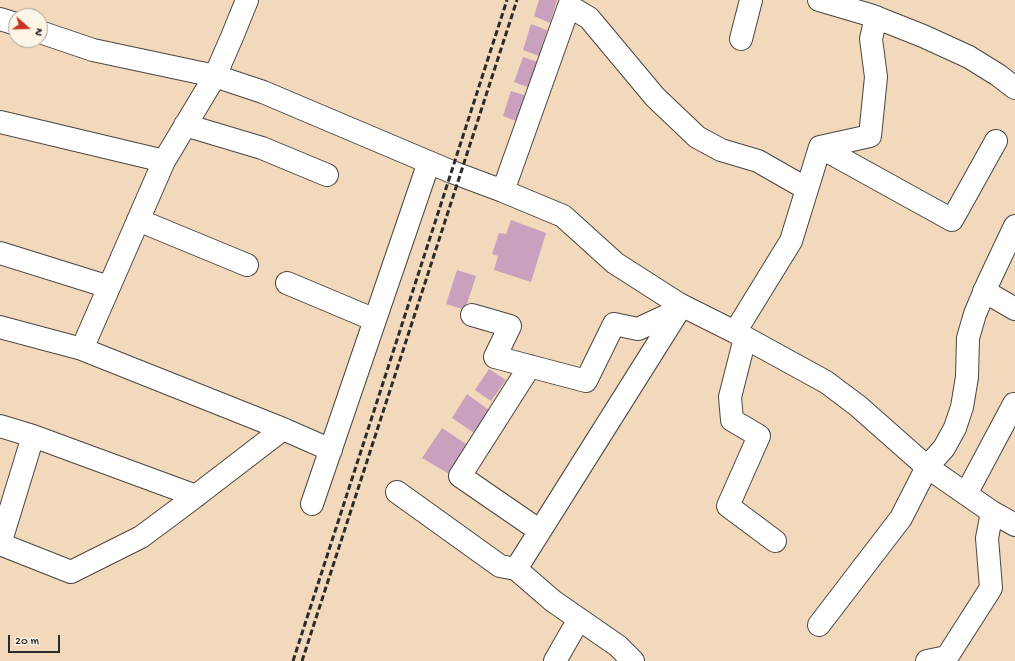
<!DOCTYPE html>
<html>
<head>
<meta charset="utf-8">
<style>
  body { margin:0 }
  #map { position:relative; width:1015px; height:661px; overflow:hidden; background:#f3d9bb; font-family:"Gochi Hand",sans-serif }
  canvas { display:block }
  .north { position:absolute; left:8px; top:8px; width:40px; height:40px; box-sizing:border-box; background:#fcf5e5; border:1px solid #a8a49b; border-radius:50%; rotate:110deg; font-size:11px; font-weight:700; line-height:16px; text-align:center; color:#2b2b2b }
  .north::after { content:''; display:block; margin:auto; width:14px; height:18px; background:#c8321e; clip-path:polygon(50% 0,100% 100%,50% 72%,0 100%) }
  .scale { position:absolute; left:8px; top:635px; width:52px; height:18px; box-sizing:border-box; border:2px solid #2b2b2b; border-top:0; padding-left:5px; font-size:12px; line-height:14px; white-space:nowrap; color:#2b2b2b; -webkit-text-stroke:3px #fcf5e5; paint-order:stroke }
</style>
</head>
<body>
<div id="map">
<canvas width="1015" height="661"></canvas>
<div class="north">N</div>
<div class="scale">20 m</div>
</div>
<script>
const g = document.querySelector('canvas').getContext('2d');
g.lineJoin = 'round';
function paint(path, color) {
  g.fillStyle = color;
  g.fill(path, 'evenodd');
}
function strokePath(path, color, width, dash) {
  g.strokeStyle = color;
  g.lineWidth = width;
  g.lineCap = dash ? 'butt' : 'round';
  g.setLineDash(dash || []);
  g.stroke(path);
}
paint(new Path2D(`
  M539 0H557L550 23 534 16Z
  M531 24 547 30 539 56 523 50Z
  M523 57 538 62 530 88 514 82Z
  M511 91 527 96 519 122 503 116Z
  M511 220 546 233 531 282 494 270 498 256 492 254 499 233 506 234Z
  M457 270 476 276 465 310 446 304Z
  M489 369 506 380 491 401 475 390Z
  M467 394 489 410 474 433 452 418Z
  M442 428 469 446 451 475 422 458Z`), '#caa0bf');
const minor = new Path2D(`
  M819 0 870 15 923 36 969 57 998 75 1015 88
  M0 19 16 24
  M40 32 93 50 215 76 263 92 452 172 503 191 563 216 615 263 679 304 735 332 826 382 858 406 927 467 992 512 1015 525
  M741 39 751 0
  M0 122 164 161
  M185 125 262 148 327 175
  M820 147 952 220 996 141
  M503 191 569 6 589 18 655 97 697 137 721 150 758 161 807 189
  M138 220 247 265
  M0 253 109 287
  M287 283 375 320
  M984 291 1015 309
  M472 315 510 326 495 357 586 381 614 324 638 329 679 310
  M0 327 82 349 283 429 331 450
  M735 332 791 241 820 147 870 136 876 77 871 39 876 17
  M745 338 730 397 732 420 759 436 728 506 775 541
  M82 349 164 161 215 76 232 37 247 0
  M530 366 460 476 540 531
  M0 426 33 436 196 496
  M397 492 500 566 516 569
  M966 494 1014 404H1015
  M312 504 429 162
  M0 544 71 572 141 537 188 502 283 429
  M0 544 33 436
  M819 625 901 518 927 467 944 448 955 428 962 407 967 377 968 338 975 314 988 283 1015 226
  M555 661 579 619
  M633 661 618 646 553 601 516 569 679 310V304
  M927 661 947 657 991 588 987 538 992 512`);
strokePath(minor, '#494541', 24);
strokePath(minor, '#fff', 22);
strokePath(new Path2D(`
  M293 661 507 0
  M302 661 517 0`), '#2b2b2b', 3, [6, 3]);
</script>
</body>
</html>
